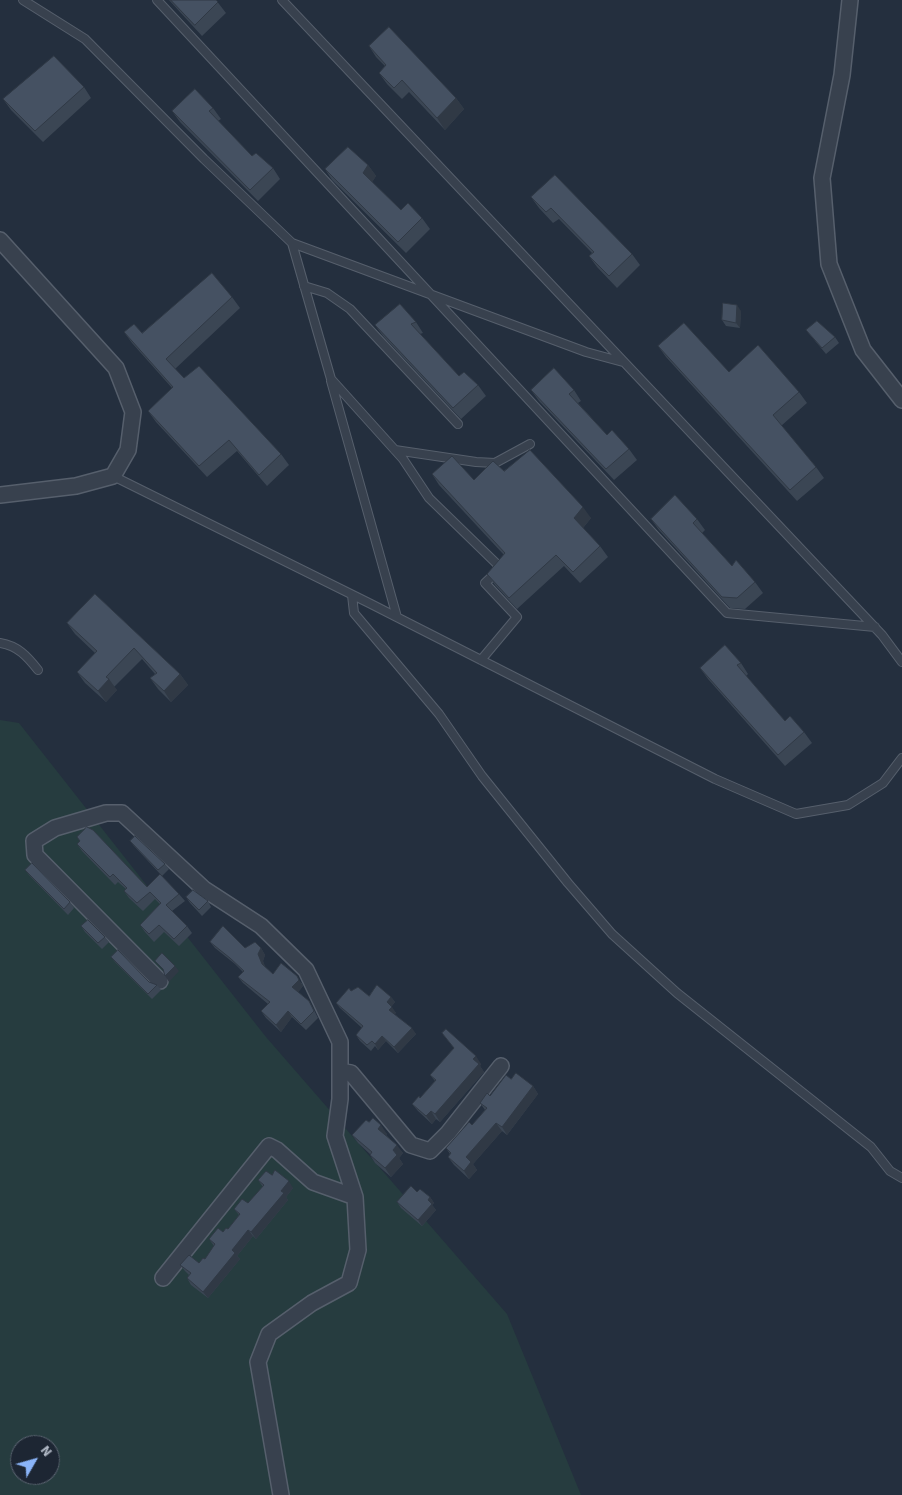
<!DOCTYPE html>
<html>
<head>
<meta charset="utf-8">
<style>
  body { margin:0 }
  #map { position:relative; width:902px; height:1495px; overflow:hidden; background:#242f3e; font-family:"Source Sans 3",sans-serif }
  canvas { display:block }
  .north { position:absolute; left:10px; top:1435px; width:50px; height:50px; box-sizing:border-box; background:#1d2633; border:1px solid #59626f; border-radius:50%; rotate:52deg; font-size:14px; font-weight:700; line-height:20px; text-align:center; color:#b4bcc9 }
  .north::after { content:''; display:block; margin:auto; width:18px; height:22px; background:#8ab4f8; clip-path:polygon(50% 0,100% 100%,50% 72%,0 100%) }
</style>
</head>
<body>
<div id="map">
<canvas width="902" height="1495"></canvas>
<div class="north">N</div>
</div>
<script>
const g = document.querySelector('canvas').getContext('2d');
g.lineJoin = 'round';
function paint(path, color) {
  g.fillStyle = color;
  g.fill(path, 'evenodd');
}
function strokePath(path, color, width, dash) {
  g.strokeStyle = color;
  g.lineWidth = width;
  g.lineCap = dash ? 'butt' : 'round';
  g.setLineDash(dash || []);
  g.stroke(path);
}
paint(new Path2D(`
  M0 720 19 723 266 1037 507 1314 581 1495H0ZM20 1445H50V1475H20Z`), '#263c3f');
const lane = new Path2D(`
  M23 0 85 39 204 159 292 243 586 352 623 362
  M157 0 727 613 875 627
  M282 0 882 635 902 662
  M292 243 331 379 403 459 429 498 501 568 485 583 517 617 481 660
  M304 286 327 293 350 309 458 424
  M331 381 397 617
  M395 450 476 462 495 463 530 444
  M113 476 371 604 715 779 796 814 848 805 883 783 902 758
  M352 595 354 613 439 714 482 776 568 883 612 934 677 993 871 1147 890 1171 902 1178
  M0 643C18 646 27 656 38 670`);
const street = new Path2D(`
  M850 0 842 75 822 178 829 264 863 350 902 400
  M0 240 116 368 133 412 128 450 113 476 76 486 0 495
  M160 981 35 855 34 841 55 828 106 813H122L204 889 261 926 306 970 340 1042V1099L335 1136 355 1197 358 1250 349 1283 312 1303 269 1334 258 1362 281 1495
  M340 1071 351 1073 411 1145 430 1151 448 1133 501 1066
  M163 1278 269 1146 277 1150 313 1182 355 1197`);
strokePath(lane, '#565f6c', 10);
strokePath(street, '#565f6c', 18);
strokePath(lane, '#38414e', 8);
strokePath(street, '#38414e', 15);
paint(new Path2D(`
  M169 0H216L226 13 202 36Z
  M369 46 456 98 464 109 445 130 409 92 402 99 387 84 379 73 385 66 376 57Z
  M84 87 91 98 43 142 11 110 3 99Z
  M213 108 221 119 218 121 252 156 273 168 280 179 258 201 180 122 172 111Z
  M368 165 376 176 372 182 401 210 422 218 430 229 406 253 332 180 325 169Z
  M531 197 632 254 640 265 617 288 597 267 589 256 592 253 559 219 553 223 539 208Z
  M232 297 240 308 175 369 184 378 281 454 289 465 267 486 237 451 207 477 156 422 148 411 172 388 132 343 124 332 142 333Z
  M741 311 740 328 726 326 722 320Z
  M416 322 423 333 420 334 459 376 478 385 486 396 461 419 383 336 375 325Z
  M806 330 835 337 839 343 826 354Z
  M658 346 729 372 799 392 807 403 781 426 816 467 824 478 797 501 666 357Z
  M531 390H574L581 401 578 403 607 435 629 449 637 460 614 480 539 401Z
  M504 471 591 518 583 528 600 546 608 557 580 583 564 566 517 609 495 585 487 574 504 555 439 485 432 474 474 480Z
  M651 519H697L705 530 702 533 732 566 755 582 763 593 745 609 730 608 659 530Z
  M95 594 180 674 188 685 171 702 158 689 150 678 155 674 142 659 114 687 117 690 106 702 85 683 77 672 95 653 75 634 67 623Z
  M741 663 748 674 746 676 785 721 804 732 812 743 785 766 708 679 700 668Z
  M77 837 147 887 179 894 185 901 172 911 187 926 192 933 179 946 164 932 154 942 145 932 140 925 160 904 155 899 143 911 129 898 124 891 126 889 118 882 115 885 82 851 77 844 80 841Z
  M130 841 165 864 169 869 162 876 134 846Z
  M25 870 70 902 74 908 68 915 29 875Z
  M186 897 208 901 211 907 202 916 190 903Z
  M81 926 105 937 109 942 102 949 85 932Z
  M210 942 245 948H261L265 955 263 961 265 967 273 974 302 983 303 986 298 992 309 1001 313 1008 318 1018 306 1030 292 1017 281 1032 266 1018 261 1011 268 1004 243 983 238 977 243 972 235 964 215 948Z
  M111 957 149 982 157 985 161 990 152 999 115 962Z
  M351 991 369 996 391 997 395 1002 391 1007 396 1013 394 1014 416 1034 398 1053 386 1041 378 1050 375 1046 371 1051 360 1041 356 1035 362 1028 340 1008 336 1003Z
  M442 1033 481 1064 480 1066 484 1072 440 1122 436 1119 432 1124 418 1111 412 1104 420 1098 435 1081 430 1075 454 1048Z
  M511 1079 533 1086 538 1094 507 1135 502 1131 473 1164 477 1170 469 1179 454 1165 448 1157 450 1154 446 1148 472 1125 485 1110 480 1103 490 1096Z
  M369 1122 387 1134 386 1135 403 1153 399 1158 403 1164 391 1177 375 1163 370 1155V1154L358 1143 352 1135Z
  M272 1175 293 1188 286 1197 288 1200 256 1239 253 1236 237 1256 240 1259 208 1298 191 1285 187 1278 189 1275 185 1271 180 1265 199 1263 205 1259 214 1246 209 1239 228 1229 239 1215 234 1209 248 1203 263 1187 258 1180Z
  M417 1192 430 1197 434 1203 432 1205 436 1210 422 1226 401 1208 397 1202Z`), '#3b4654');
paint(new Path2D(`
  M456 98 464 109 445 130 437 118Z
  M368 165 376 176 371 184 363 173Z
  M737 305 741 311 740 328 736 323Z
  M583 507 591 518 582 529 574 518Z
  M180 674 188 685 171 702 164 691Z
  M109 679 117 690 106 702 98 691Z
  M261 948 265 955 263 961 267 971 262 964 258 954Z
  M175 966 179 971 169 982 165 976Z
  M297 976 303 986 297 994 292 987Z
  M391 997 395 1002 390 1008 387 1002Z
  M392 1007 396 1013 393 1016 389 1010Z
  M288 1011 292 1017 281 1032 276 1025Z
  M412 1028 416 1034 398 1053 394 1047Z
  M382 1036 386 1041 378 1050 375 1044Z
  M476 1056 481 1064 480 1066 484 1072 440 1122 435 1114Z
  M533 1086 538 1094 507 1135 502 1127Z
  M431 1111 436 1119 432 1124 426 1116Z
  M496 1123 502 1131 473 1164 477 1170 469 1179 464 1171 466 1157Z
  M381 1125 387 1134 384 1137 378 1129Z
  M397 1145 403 1153 399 1158 403 1164 391 1177 385 1168 393 1150Z
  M289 1181 293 1188 286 1197 288 1200 256 1239 251 1232 281 1191Z
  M430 1197 434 1203 432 1205 436 1210 422 1226 418 1220 428 1200Z
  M248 1230 253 1236 237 1256 240 1259 208 1298 203 1292 232 1250Z`), '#303945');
const building = new Path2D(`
  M171 0H216L218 2 195 25Z
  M389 27 456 98 437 118 402 80 394 88 379 73 386 65 369 46Z
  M54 56 84 87 35 131 3 99Z
  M195 89 213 108 209 111 252 156 256 153 273 168 250 190 172 111Z
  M348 147 368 165 363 173 401 210 408 203 422 218 398 242 325 169Z
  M555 175 632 254 609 276 589 256 594 252 551 208 546 212 531 197Z
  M212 273 232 297 166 359 184 378 199 366 281 454 259 475 229 440 199 466 148 411 173 387 124 332 134 324 142 333Z
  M723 303 737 305 736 323 722 320Z
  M400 304 416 322 411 324 459 376 464 372 478 385 453 408 375 325Z
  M817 321 835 337 822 348 806 330Z
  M684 323 729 372 758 345 799 392 773 415 816 467 790 490 658 346Z
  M554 368 574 390 569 394 607 435 612 430 629 449 606 469 531 390Z
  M530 450 583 507 574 518 600 546 573 572 556 555 509 598 487 574 505 553 432 474 452 456 474 480 493 461 504 471Z
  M675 495 697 519 693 523 732 566 736 560 755 582 737 598 722 597 651 519Z
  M95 594 180 674 164 691 150 678 157 673 134 648 106 677 109 679 98 691 77 672 97 651 67 623Z
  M725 645 741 663 737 665 785 721 790 716 804 732 778 755 700 668Z
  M87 827 93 830 147 887 160 874 179 894 166 905 187 926 174 939 159 925 149 934 140 925 161 903 150 892 137 903 124 891 127 888 113 874 110 877 77 844 80 841 77 837Z
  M135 836 165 864 158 870 130 841Z
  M32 863 70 902 64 909 25 870Z
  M193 890 208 901 199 910 186 897Z
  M88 920 105 937 98 943 81 926Z
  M223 926 245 948 255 942 261 948 258 954 262 964 273 974 281 963 297 976 299 980 292 987 309 1001 314 1011 301 1024 288 1011 276 1025 261 1011 270 1002 238 977 244 971 230 958 210 942Z
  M118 950 149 982 157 985 148 994 111 957Z
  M162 953 175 966 165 976 163 969 155 961Z
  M377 985 391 997 387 1002 392 1007 389 1010 412 1028 394 1047 382 1036 375 1044 372 1041 367 1045 356 1035 363 1026 336 1003 349 988 351 991 358 987 369 996Z
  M446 1029 476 1056 473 1059 479 1064 435 1114 431 1111 426 1116 412 1104 419 1096 420 1098 436 1080 430 1075 454 1048 442 1033Z
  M516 1073 533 1086 502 1127 496 1123 466 1157 471 1162 464 1171 448 1157 451 1153 446 1148 469 1122 472 1125 487 1108 480 1103 487 1093 490 1096 506 1075 511 1079Z
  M373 1118 381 1125 378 1129 397 1145 393 1150 397 1155 385 1168 370 1155 372 1152 352 1135 366 1120 369 1122Z
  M275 1170 289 1181 281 1191 284 1193 251 1232 248 1230 232 1250 235 1253 203 1292 187 1278 191 1273 180 1265 189 1255 199 1263 203 1258 205 1259 215 1244 209 1239 218 1228 223 1232 226 1228 228 1229 240 1214 234 1209 242 1199 248 1203 264 1185 258 1180 266 1171 272 1175Z
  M411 1186 417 1192 420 1189 430 1197 428 1200 432 1204 418 1220 397 1202Z`);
paint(building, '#455162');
strokePath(building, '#303945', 1);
</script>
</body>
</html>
